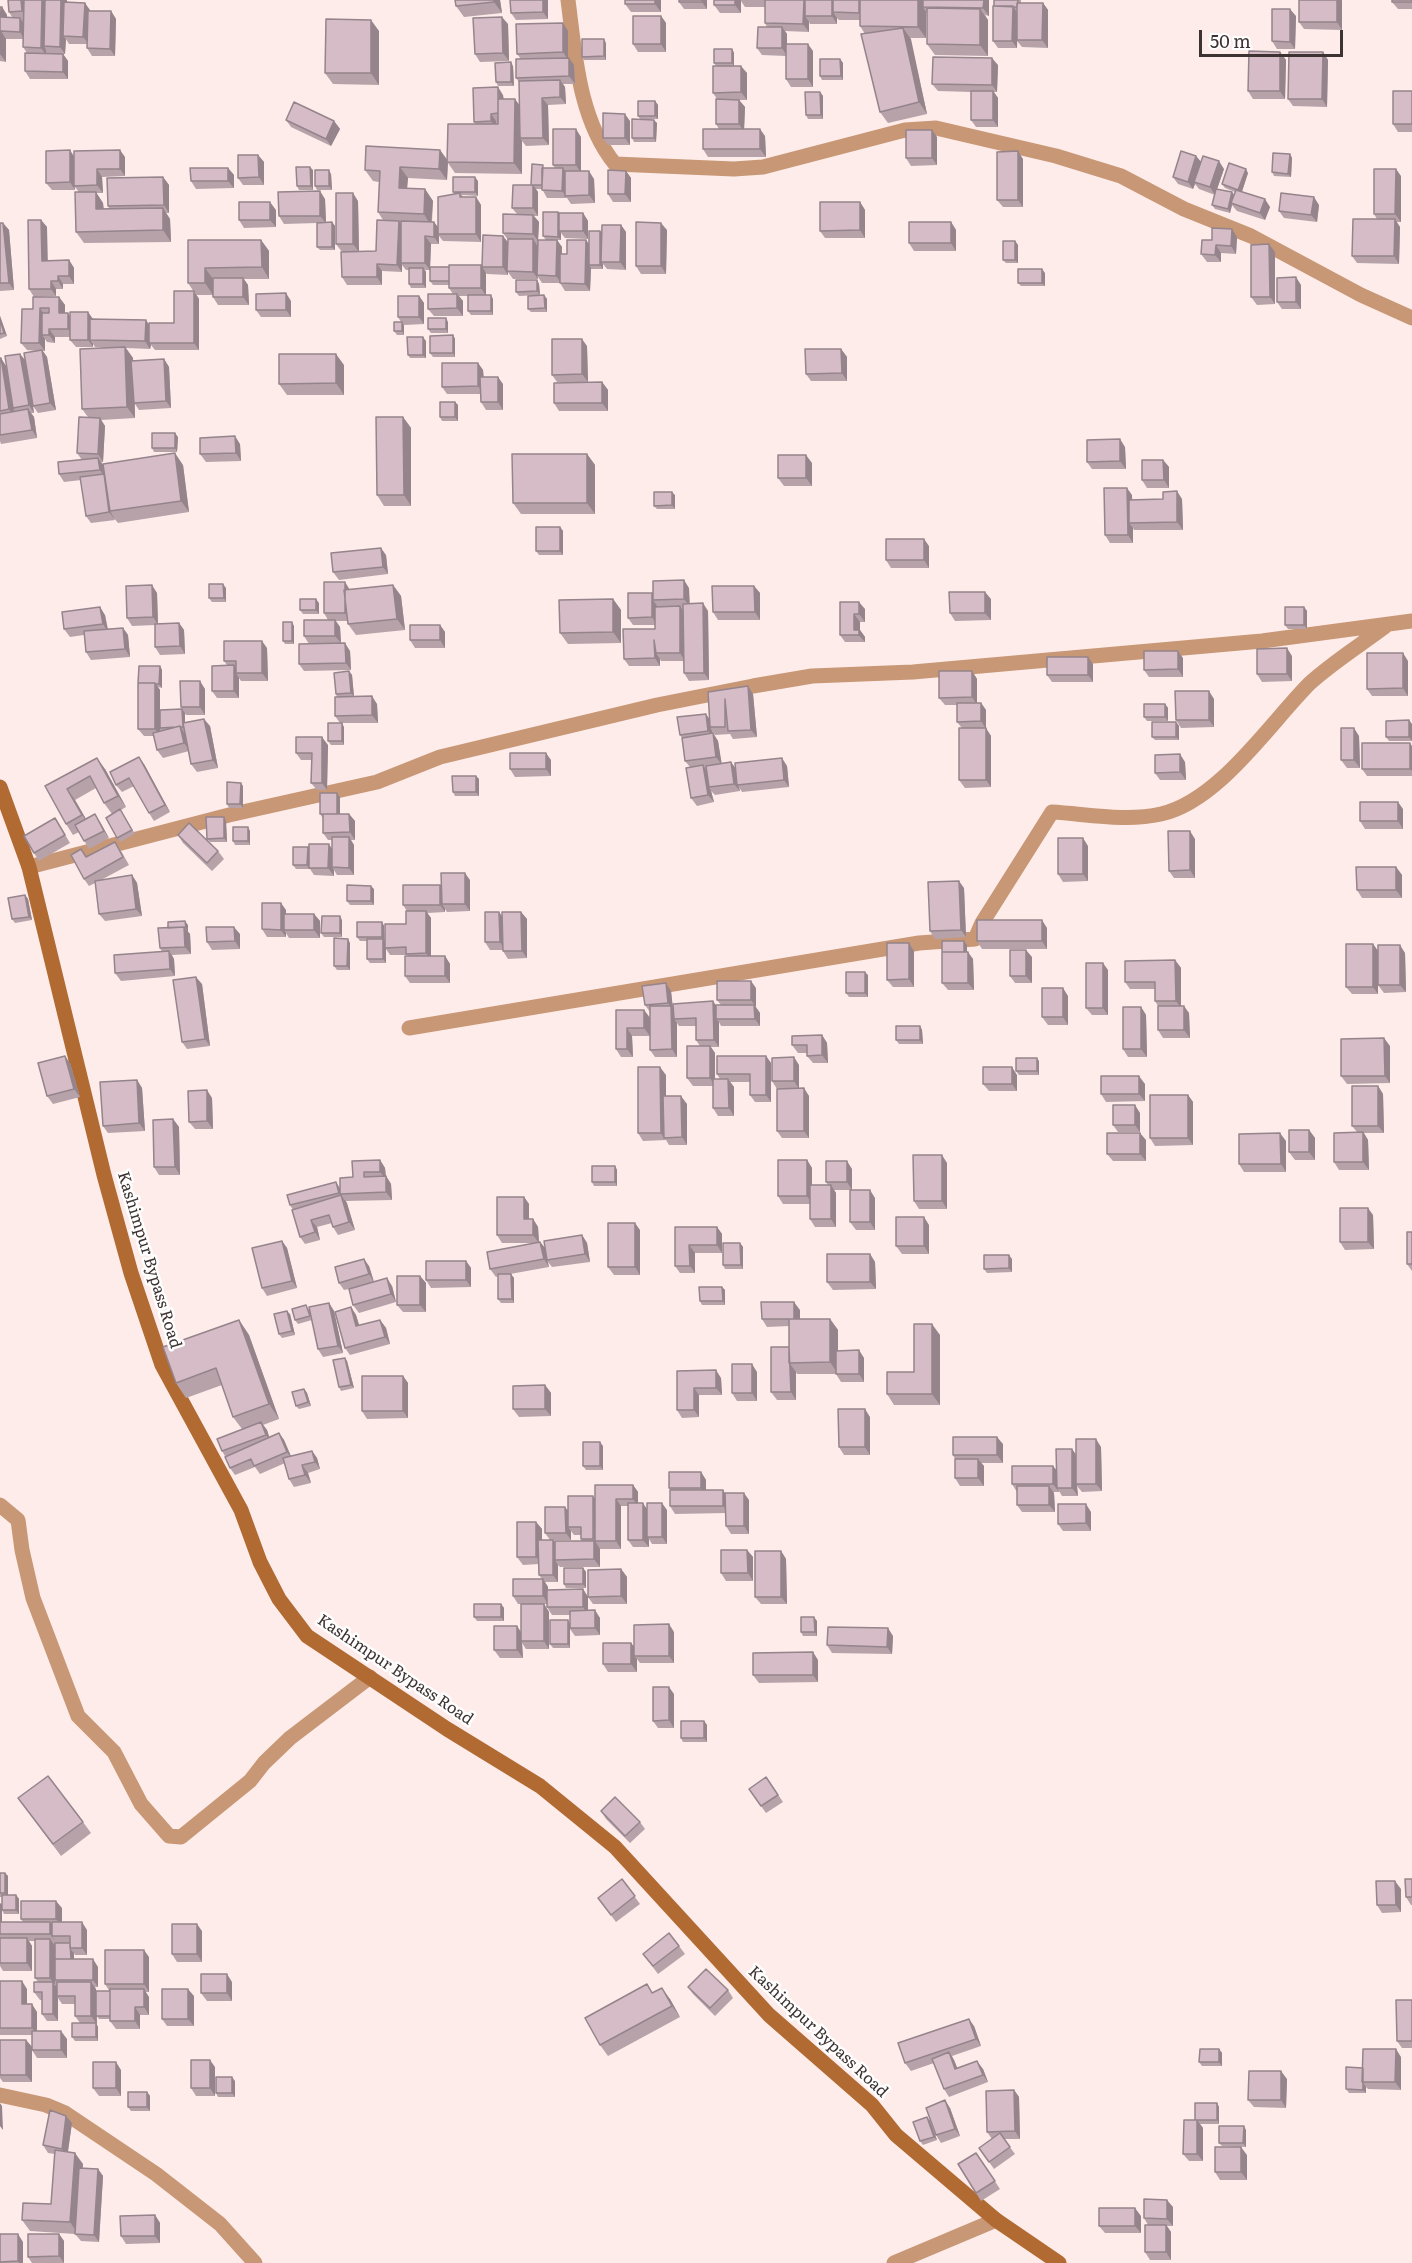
<!DOCTYPE html>
<html>
<head>
<meta charset="utf-8">
<style>
  body { margin:0 }
  #map { position:relative; width:1412px; height:2263px; overflow:hidden; background:#fdecea; font-family:Literata,serif }
  canvas { display:block }
  .scale { position:absolute; left:1199px; top:30px; width:144px; height:27px; box-sizing:border-box; border:3px solid #3d3332; border-top:0; padding-left:8px; font-size:18px; line-height:21px; white-space:nowrap; color:#3d3332; -webkit-text-stroke:4px #fefefe; paint-order:stroke }
</style>
</head>
<body>
<div id="map">
<canvas width="1412" height="2263"></canvas>
<div class="scale">50 m</div>
</div>
<script>
const g = document.querySelector('canvas').getContext('2d');
g.lineJoin = 'round';
function strokePath(path, color, width, dash) {
  g.strokeStyle = color;
  g.lineWidth = width;
  g.lineCap = dash ? 'butt' : 'round';
  g.setLineDash(dash || []);
  g.stroke(path);
}
function paint(path, color) {
  g.fillStyle = color;
  g.fill(path, 'evenodd');
}
function drawText(font, color, halo, rows, align = 'center') {
  g.font = font + ' Literata,serif';
  g.lineWidth = 5;
  g.setLineDash([]);
  g.textBaseline = 'middle';
  g.strokeStyle = halo;
  g.fillStyle = color;
  for (const [text, x, y, turn = 0] of rows) {
    g.save();
    g.translate(x, y);
    g.rotate((+turn || 0) * Math.PI / 180);
    g.textAlign = isNaN(turn) ? turn : align;
    if (halo) g.strokeText(text, 0, 0);
    g.fillText(text, 0, 0);
    g.restore();
  }
}
strokePath(new Path2D(`
  M568 0C575 54 579 120 615 164L734 169 763 167 905 130 936 128 1056 156 1121 176 1184 209 1251 236 1361 295 1412 318
  M29 867 229 815 377 782 440 757 657 705 753 686 812 676 913 672 1262 641 1412 621
  M409 1028 919 943 975 939 982 923 1052 812C1087 814 1126 822 1161 814 1219 801 1270 723 1310 683 1333 662 1362 644 1387 625
  M0 1505 18 1520 22 1550 33 1598 78 1716 114 1752 141 1804 169 1836 181 1837 250 1781 264 1763 290 1738 370 1677
  M0 2095 46 2105 65 2113 156 2174 220 2224 255 2263
  M894 2263 996 2220`), '#c89775', 15);
strokePath(new Path2D(`
  M0 787 29 867 104 1175 131 1273 162 1365 241 1510 260 1562 279 1599 307 1636 447 1729 540 1786 615 1847 769 2015 872 2105 896 2135 996 2220 1059 2263`), '#b16a32', 15);
paint(new Path2D(`
  M8 0H67V2L90 10V11H111L116 19 115 56H92L87 48V44H69L66 39 65 54H63L68 61V79H30L25 71 27 53 23 47V39H6V62L0 61V7H2L7 15V17H12L9 12Z
  M500 0 502 13 464 17 456 6Z
  M548 0V19L516 20 511 13Z
  M661 0V12H631L625 4Z
  M707 0V9H684L679 2Z
  M714 0H989V16L985 15 988 20V56L935 55 927 44V13L926 12V38H910L927 114 888 123 880 112 865 34 860 26V20H839L837 18V24H810L809 22V32L785 31 787 34V44L813 51V87H791L786 79V56L762 55 757 48 767 27 765 23V7H745L741 1V13H720L714 5Z
  M994 0H1021V3H1043L1048 10V48L1022 47 1017 41V48H998L993 41Z
  M1299 0H1342V30L1304 29 1299 22Z
  M1412 0V9H1398L1392 2Z
  M661 16 666 23V52H638L633 44Z
  M1296 16 1295 49H1277L1272 41Z
  M508 24 509 61 480 62 475 54Z
  M379 31V85L333 84 325 73Z
  M568 31V58L574 65 575 84H563L565 87 566 104 548 105 549 145 526 146 522 141V174L455 173 448 163 447 180 408 178 407 189H425L433 201 432 222H434L438 227 454 194 453 192 478 181V196L462 195 463 197H476L481 205V242L443 241 439 236V244H431L430 267 482 266 503 236 508 242V240L503 233 517 214 512 208 545 168H555L553 165 581 137V171L594 179 595 203 571 204 567 198H547L542 189H536L538 192V216H534L539 222 538 240H546L543 236 558 212 559 214 583 213 588 221V239L565 238 561 233V240H557L562 247V254H567L586 240 589 244 600 231 602 232 621 225 626 232V270L607 269 603 264V269H591V268L590 291H565L560 283H542L538 277V279H513L508 272V275L487 274 486 273V295L493 299V315H471L468 311V296H459L463 301V316H434L428 309 453 294 449 288V285H433L430 281V270H425L426 272V288H411L409 284V270H406L402 265V272L382 271V285H347L342 277V252L336 244 358 201 359 251H376L383 220 378 212 379 182 373 181 365 170 440 150 447 160 476 124 474 122 503 95 504 99 519 105V82L516 78 521 59 517 54Z
  M606 43V60H584L582 57Z
  M732 49 734 53V66L747 73V100H739L745 107 744 129 765 136 766 157H708L703 149 719 129 716 124 717 99 713 93 716 66 714 63Z
  M1280 52 1286 60 1285 99H1253L1248 91Z
  M1323 52 1328 60 1327 107 1293 106 1288 99Z
  M840 59 843 63V80H822L820 76Z
  M998 65 997 92H994L998 98V127H976L971 120V92L938 91 932 84Z
  M513 66 514 86H498L496 82Z
  M1412 91V132H1398L1393 124Z
  M820 92 823 96V119H808L806 115Z
  M655 101 658 105V119H651L657 123 656 142H634L632 138 640 119 638 116Z
  M286 120 334 121 340 129 331 146 291 127Z
  M630 121V145H608L603 138Z
  M937 137V165L911 166 906 158Z
  M1290 154 1292 158 1291 177 1274 176 1272 172Z
  M258 155 264 162V185H243L238 178Z
  M74 156 125 157V176L102 177 103 193H96L103 203 104 209 109 208 108 206 163 177 169 185V213H166L170 219 171 242 84 243 76 232 79 192 75 187V190H52L46 183Z
  M1196 156 1201 162 1224 169 1217 189 1234 195 1235 192 1225 188 1222 184 1248 173 1242 192 1270 207 1265 220 1237 211 1232 205 1230 213 1215 209 1212 205 1215 195 1199 189 1195 184 1193 189 1178 184 1173 177Z
  M1023 159V207H1003L997 200Z
  M228 168 234 175V188L196 189 191 181Z
  M313 170V190H299L297 186Z
  M626 171 631 178V202H613L608 194Z
  M331 174 332 190H317L315 186Z
  M1401 176V222H1396L1400 227 1399 264 1357 263 1352 256 1377 219 1374 214Z
  M325 199 326 222H332L335 226V250H320L317 247V223L284 224 279 216Z
  M860 202 865 210V238H825L820 231Z
  M1319 205 1317 222 1284 218 1279 211Z
  M276 210V227L244 228 239 220Z
  M41 220 47 227V261L69 260 74 268V284H63V289H56V296L34 297 29 289Z
  M951 222 956 230V251H914L909 243Z
  M0 223H3L9 230 14 290 0 291Z
  M667 230 666 274H641L636 266Z
  M1237 237 1236 254 1221 253V262H1207L1201 254 1212 240Z
  M188 240H261L269 251V279H244L248 285 249 305H218L213 297V295H196L188 283Z
  M1015 241 1018 245V263H1006L1003 260Z
  M1275 252V304L1257 305 1251 297Z
  M1045 273V286H1021L1018 283Z
  M537 280 539 284 540 295 519 296 516 292Z
  M1301 285V309H1282L1277 302Z
  M194 291 199 299V350H155L151 345 150 349 126 348 133 358V361L164 359 169 367 171 408 139 410 135 404V418L101 420 105 426 103 462H101L103 465H183L189 512 118 523 114 518 115 520 91 523 86 516 81 480 64 482 59 474 82 460 77 453 88 417 82 409 107 348 95 347 93 344V347H76L70 340V337H55V343L47 342 45 339V351H43L47 357 56 410 38 413 33 406 34 413H31L34 417 37 438 1 444 0 441V358L6 366 20 354 25 361 37 351 27 350 21 343 33 309 59 297 65 305V313H68L70 317 88 312 92 319 146 320 149 325 174 323Z
  M544 295 547 299V312H531L528 309Z
  M419 296 424 303V324L404 325V335H397L394 331 401 322 398 317Z
  M291 301V317H261L256 310Z
  M0 316 7 336 0 339Z
  M448 322V333H431L428 329Z
  M453 335 455 339V357H433L430 353Z
  M426 341V358H410L408 355Z
  M587 346 588 382H557L552 375Z
  M841 349 847 357V381H811L806 374Z
  M478 363 483 370 484 377 503 384V410H486L481 402 480 394H447L442 387Z
  M344 365V395H287L279 384Z
  M602 382 608 390V411H559L554 403Z
  M455 402 458 405V421H442L440 417Z
  M403 417 411 428V506H384L377 495Z
  M178 437 177 452H154L152 448Z
  M240 444 241 461 206 462 200 454Z
  M1125 447 1126 469H1092L1087 462Z
  M587 454 595 465V514H521L513 503Z
  M1163 460 1169 467V488H1147L1142 480Z
  M812 463V486H784L778 478Z
  M675 495V509H657L654 506Z
  M1132 495V500L1182 499 1183 530H1134L1133 528V543H1110L1105 535Z
  M560 527 563 531V555H539L536 551Z
  M929 546V568H891L886 560Z
  M386 555 388 574 339 580 333 572Z
  M393 585 401 596 405 630 356 635 348 624 347 621H336L340 627 341 643 309 644 304 636 328 620 324 613 350 590Z
  M754 586 760 593V620H718L713 612Z
  M226 588V602H212L209 598Z
  M689 588V603L708 611 709 680 689 681 684 673V661H661L660 659V666H629L624 659 655 629V625H633L628 618 652 593 653 595Z
  M157 593 158 624 179 623 184 630 185 654 160 655 155 647V625L132 626 127 618Z
  M613 599 621 610V643L568 644 560 633Z
  M991 599V620L955 621 950 613Z
  M840 602 865 609V622H860V630L865 637V642H845L840 635Z
  M319 603V614H303L300 610Z
  M1304 607 1307 611V629H1288L1285 625Z
  M105 615 108 629 123 628 128 635 130 657 91 660 86 652 84 635 70 637 64 629Z
  M440 625 445 632V648H415L410 640Z
  M294 626V644H285L283 641Z
  M267 648 268 681H241L239 678V698H217L212 691 227 665 224 661Z
  M350 651 351 670 304 671 299 664Z
  M1292 656V681L1262 682 1257 674Z
  M1183 658V677H1149L1144 670Z
  M1408 661V696H1372L1367 689Z
  M1093 664V682H1052L1047 675Z
  M160 666 162 670V688L158 687 160 690V710L182 709 185 713V723L210 726 218 768 197 772 191 764 189 751 163 758 157 750 154 736H144L138 729Z
  M349 671 352 675 354 696 377 704 378 723H340L335 716 337 697 336 694Z
  M972 671 977 679V703H981L986 710V729L991 736V787L965 788 959 780 962 728 957 722V705H945L939 698Z
  M748 686 753 694 757 737 733 739 730 734 715 735 712 731 713 733 718 741 721 763 731 762 735 768 787 766 789 787 742 792 739 787 740 791 715 795 711 791 714 802 697 806 691 798 690 767 685 761 682 738 680 735 710 719Z
  M205 689V715H186L181 707Z
  M1214 699V727L1181 728 1176 720Z
  M1165 704 1168 708V721H1147L1144 717Z
  M1176 722 1179 726V740H1155L1152 737Z
  M1412 724V741H1389L1386 737Z
  M344 727V745H331L328 741Z
  M1359 736 1360 768H1347L1341 760Z
  M328 745 327 790H317L311 783V760H301L296 753Z
  M1412 746V776H1367L1362 769Z
  M551 760V776L515 777 510 769Z
  M1185 762 1186 780H1160L1155 773Z
  M144 764 170 812 154 821 149 813 134 786 122 792 116 785Z
  M105 769 126 807 121 810 135 834 120 842 117 838 112 814 104 803 96 788 75 800 86 819 100 822 109 838 89 849 79 832 73 835 66 824 45 786Z
  M476 776 479 779V796H455L453 792Z
  M243 786V808H229L227 804Z
  M340 797V814H349L355 821V840H351L354 845V875H337L334 870V876L314 875 310 869H296L293 865 309 850H332V840H328L323 833V818L320 814Z
  M1403 809V829H1365L1360 821Z
  M55 818 70 843 39 861 34 853Z
  M226 821 227 842H210L207 839Z
  M250 831V845H235L233 841Z
  M178 835 218 851 224 859 212 871 183 843Z
  M1195 839V878H1174L1169 871Z
  M1088 846V881L1063 882 1058 874Z
  M81 849 87 857 120 849 129 865 101 880 132 875 137 883 142 916 105 921 99 914 95 883 89 886 84 879Z
  M1396 867 1402 875V898H1362L1357 890Z
  M470 880V911L447 912 445 909V912L427 913 431 918V956H445L450 964V983H410L405 976 408 956 407 955H390L386 949V963H370L367 959V941H360L357 937 382 922 384 926 385 941 406 924 407 911 403 905 442 887Z
  M964 888 966 937 935 939 930 931Z
  M374 889V905H350L347 901Z
  M25 895 28 899 32 920 15 923 12 919Z
  M286 910V914H314L320 921V938H289L286 933V937H267L262 929Z
  M521 912 527 919V958L508 959 503 951V950H490L485 942 502 916Z
  M342 920V937H324L321 933Z
  M188 925V932L190 934 191 954 172 955 174 959 175 976 121 981 115 973 162 952 160 948 168 928Z
  M1047 928V949H982L977 941Z
  M240 934V949L212 950 207 942Z
  M350 943V970H337L334 966Z
  M909 943 914 951V987H893L887 980Z
  M1373 944 1378 951V994H1352L1346 987Z
  M967 945V952L973 959 974 990H948L942 983Z
  M1405 953 1406 992 1384 993 1378 985Z
  M1032 957V983H1015L1010 976Z
  M1175 960 1181 968V1006L1189 1013 1190 1038H1163L1158 1030V1006L1155 1001V989H1130L1125 982Z
  M1108 970V1015H1092L1086 1008Z
  M868 975V997H849L846 993Z
  M202 984 210 1046 187 1049 182 1042Z
  M756 988V1007L760 1013V1026H721L719 1022V1047H711L715 1053V1079H720L717 1074 766 1056 771 1063V1102H755L750 1095V1082H730L734 1087V1116H718L713 1108V1086H693L687 1078 700 1046 696 1040V1026H679L677 1023V1057H655L650 1050V1036H632L633 1057H621L616 1049V1010H644L650 1018V1012L645 1005 671 991 673 1008 721 1005 717 1000Z
  M1068 996V1025H1048L1042 1017Z
  M1141 1007 1146 1015 1147 1057H1128L1123 1049Z
  M920 1026 922 1030 923 1044H899L896 1040Z
  M822 1035 827 1043 828 1063H813L807 1056V1053H798L792 1045Z
  M1390 1046V1083L1347 1084 1341 1076Z
  M1039 1061V1075H1019L1016 1071Z
  M70 1063 80 1097 53 1104 47 1096Z
  M799 1065V1088L809 1096V1138H782L777 1131V1089L772 1081Z
  M666 1075V1096L687 1104V1145H669L666 1140 643 1141 638 1133Z
  M1017 1075V1091H989L983 1084Z
  M137 1080 142 1088 145 1131 108 1133 103 1126Z
  M1145 1084V1101L1106 1102 1101 1094Z
  M1378 1086 1383 1094 1384 1133H1364L1368 1140 1369 1170H1339L1334 1162 1357 1132 1352 1126Z
  M1188 1095 1193 1102V1145L1155 1146 1150 1138Z
  M212 1098 213 1129H195L189 1122Z
  M1140 1113V1132H1118L1113 1125Z
  M173 1119 179 1127 180 1175H159L154 1167Z
  M1309 1130 1315 1138V1160H1295L1289 1152Z
  M1146 1140V1161H1113L1107 1154Z
  M1286 1141V1172H1244L1239 1164Z
  M380 1160 385 1168 386 1176 391 1184 392 1200 346 1201 355 1230 338 1235 333 1227 332 1223 317 1227 320 1240 305 1244 300 1237 293 1210 290 1205 340 1188 353 1177Z
  M807 1160 812 1168V1185H828L826 1182 852 1169V1190H834L836 1193V1227H815L810 1219V1204H783L778 1196Z
  M947 1163V1209H919L914 1201Z
  M615 1166 617 1170V1186H594L592 1182Z
  M524 1197 529 1204V1219H533L538 1227 539 1242H540L545 1248 582 1235 587 1243 590 1262 552 1267 548 1262 549 1267 510 1274 514 1278V1303H501L498 1299V1276L496 1277 490 1269 534 1243H502L497 1235Z
  M875 1198V1230H856L850 1222Z
  M1373 1215 1374 1249 1345 1250 1340 1242Z
  M929 1225V1254H902L896 1246Z
  M675 1227H717L722 1234V1253H695V1273H680L675 1266Z
  M640 1230V1275H614L608 1267Z
  M1412 1232V1271L1407 1264Z
  M282 1241 287 1248 297 1288 267 1296 262 1288Z
  M740 1243 743 1247V1269H725L723 1265Z
  M870 1254 875 1262 876 1289 833 1290 827 1282Z
  M1012 1259V1272L987 1273 984 1269Z
  M466 1261 471 1268V1287L431 1288 426 1280Z
  M369 1266 374 1282 392 1286 396 1302 359 1313 353 1305 349 1289 344 1290 339 1283Z
  M420 1276 426 1283V1312H403L397 1305Z
  M722 1287 725 1290V1305H702L700 1301Z
  M329 1303 334 1311 343 1353 323 1357 318 1349 312 1320 298 1324 295 1320 309 1309 310 1314Z
  M351 1307 356 1315 359 1326 380 1320 386 1328 390 1344 350 1355 345 1348Z
  M800 1310V1319H830L838 1330V1351L864 1358V1382H841L836 1374H797L796 1372V1400H777L771 1392 789 1347V1326L767 1327 762 1319Z
  M290 1314 295 1335 282 1338 279 1334Z
  M239 1320 249 1335 279 1419 263 1425 267 1430 269 1437 279 1433 284 1440 291 1456 312 1451 317 1458 320 1469 308 1473 311 1483 294 1487 289 1479 285 1463 260 1474 255 1467 235 1475 230 1468 225 1456 222 1451 242 1429 233 1417 222 1385 186 1398 176 1383Z
  M940 1335V1405H894L887 1394 914 1372Z
  M347 1361 354 1388 341 1391 339 1387Z
  M677 1371 721 1378 722 1395H699V1417L682 1418 677 1410Z
  M757 1372V1401H737L732 1393Z
  M403 1376 408 1383V1418L367 1419 362 1411Z
  M545 1385 551 1393V1416L519 1417 513 1409Z
  M304 1389 307 1393 311 1406 299 1409 296 1406Z
  M870 1417V1455H844L839 1447Z
  M1003 1444V1463H981L984 1466V1486H960L955 1478V1459L953 1455Z
  M603 1446V1470H586L583 1466Z
  M1101 1447 1102 1491 1082 1492 1077 1486 1078 1496H1062L1059 1491V1492H1053L1054 1493 1055 1512H1022L1017 1505V1492L1012 1484 1057 1470 1072 1449 1076 1455Z
  M701 1472 706 1480V1490L725 1494 749 1500V1534H731L726 1526V1513L675 1514 670 1506V1490L669 1488Z
  M633 1485 638 1492V1503L647 1508 667 1510V1544H652L649 1539V1547H633L628 1540V1506H621V1549H600L598 1546 600 1549V1567H560L558 1565V1582H545L548 1587V1590L583 1589 588 1597V1611L600 1618V1635L575 1636 570 1629V1648H553L550 1644 568 1620 570 1623V1615H552L547 1607V1604H518L513 1596 542 1579 539 1575V1564L523 1565 517 1557 536 1522 542 1529V1540H550L545 1533 568 1511 595 1499ZM571 1531 574 1535H581V1539L582 1541 555 1542 554 1540H571Z
  M1091 1512V1531H1063L1058 1524Z
  M747 1550 753 1557V1581H726L721 1573Z
  M781 1551 786 1559 787 1604H761L755 1597Z
  M583 1568 586 1572V1588H566L564 1584Z
  M621 1569 627 1577V1604H593L588 1597Z
  M501 1604 504 1608V1621H477L474 1617Z
  M544 1604 549 1612V1649H526L522 1643 523 1658H500L494 1650 517 1626 521 1632Z
  M817 1621V1636H803L801 1632Z
  M674 1632V1663H640L637 1659V1672H608L603 1664 631 1643 634 1647Z
  M893 1636 892 1654 832 1653 827 1645Z
  M818 1660V1682L759 1683 753 1675Z
  M674 1694V1728H658L653 1721Z
  M704 1721 707 1725V1742H683L681 1738Z
  M766 1777 783 1802 766 1813 749 1789Z
  M18 1798 83 1822 91 1833 61 1856Z
  M601 1811 640 1822 645 1829 630 1843 606 1819Z
  M0 1873H5L8 1876V1895H16L19 1899V1914H4L2 1910V1922H23L21 1919 62 1908V1922L87 1930V1955H75L74 1953V1959L98 1967V1987H95L96 1991 110 1992 105 1984 149 1957V1992H145L149 1997V2015H140V2029H116L110 2021V2019H99L97 2016 96 2024 98 2027V2041H75L72 2037 80 2023 75 2016V2004H62L58 1998V2021H47L42 2014V2000H40L34 1992 38 1982 35 1978V1941H29L32 1946V1971H3L0 1966V1903L2 1905V1897H0Z
  M622 1879 640 1904 616 1922 598 1898Z
  M1412 1879V1905H1411L1406 1897Z
  M1401 1889V1912L1382 1913 1377 1905Z
  M202 1931V1962H177L172 1954Z
  M679 1946 685 1954 658 1974 643 1954Z
  M0 1981 27 1989V2004L37 2012V2031L67 2039V2058H37L32 2050V2035H0Z
  M232 1982V2001H207L201 1993Z
  M647 1984 653 1993 670 1999 680 2017 608 2056 600 2045Z
  M688 1987 728 1990 733 1998 715 2016 693 1994Z
  M194 1996V2026H167L162 2019Z
  M1412 2000V2048H1402L1397 2041Z
  M974 2026 981 2046 952 2056 954 2060 957 2068 983 2069 988 2082 949 2097 944 2089 934 2063 911 2071 905 2063Z
  M0 2040H26L32 2047V2082H3L0 2078Z
  M1219 2049 1222 2053V2066H1202L1199 2062Z
  M1401 2057V2090L1368 2089 1366 2087V2093H1349L1346 2089 1363 2068Z
  M215 2067V2096H196L191 2088Z
  M121 2070V2096H99L93 2088Z
  M1287 2079 1286 2108 1254 2107 1248 2100Z
  M235 2081V2097H218L216 2093Z
  M1014 2090 1019 2097 1020 2139H1004L1015 2154 994 2169 979 2148 992 2139 987 2132Z
  M147 2092 150 2096V2111H131L128 2107Z
  M1217 2103 1219 2107V2124H1200L1203 2128V2161H1189L1183 2154 1196 2120Z
  M950 2108 960 2136 941 2143 936 2135Z
  M66 2116 72 2123 68 2152 83 2164 82 2168 98 2169 103 2176 99 2242 81 2241 75 2234 30 2231 22 2220 51 2204 55 2154 48 2153 43 2145Z
  M927 2117 930 2121 937 2140 923 2145 920 2141Z
  M1246 2130V2147L1222 2146 1219 2143Z
  M976 2153 1000 2189 981 2201 958 2164Z
  M1247 2155V2180H1220L1215 2172Z
  M1173 2207V2226H1167L1171 2232V2260H1150L1145 2252 1148 2225 1144 2218Z
  M155 2215 160 2223V2243L126 2244 121 2236Z
  M1141 2216V2233H1105L1099 2226Z
  M0 2234 23 2242V2263H0Z
  M59 2234 64 2241V2263H32L28 2257Z`), '#b7a2aa');
paint(new Path2D(`
  M21 0H26L27 19 22 11Z
  M42 0H48L44 46 46 50V55L41 48Z
  M61 0H67L66 36H63L66 39 65 54 60 47Z
  M494 0H500L502 13 494 2Z
  M543 0H548V19L543 12Z
  M655 0H661V12L655 4Z
  M702 0H707V9L702 2Z
  M735 0H741V13L735 5Z
  M804 0H805V16L809 22V32L803 24Z
  M832 0H834L833 12 837 18V24L832 16Z
  M918 0H927L923 7 926 12V38L918 27Z
  M984 0H989V16L983 8Z
  M1337 0H1342V30L1337 22Z
  M85 3 90 10 89 44 83 37Z
  M1043 3 1048 10V48L1042 40Z
  M1013 6 1018 14 1017 48 1012 41Z
  M2 7 7 15V25L1 17Z
  M980 9 988 20V56L980 45Z
  M1290 9 1296 16 1295 49 1290 42Z
  M111 11 116 19 115 56 110 49Z
  M661 16 666 23V52L661 44Z
  M502 17 508 24 509 61 503 53Z
  M20 18 25 25V40L20 32Z
  M371 20 379 31V85L371 73Z
  M563 23 568 31V60L563 52Z
  M782 27 787 34V56L782 48Z
  M903 28 911 39 927 114 919 102Z
  M1 31 6 39V62L0 54Z
  M604 39 606 43V60L604 56Z
  M808 44 813 51V87L808 79Z
  M732 49 734 53V66L732 63Z
  M1280 52 1286 60 1285 99 1280 91Z
  M1323 52 1328 60 1327 107 1322 99Z
  M63 54 68 61V79L63 72Z
  M569 58 574 65 575 84 569 76Z
  M992 58 998 65 997 92 992 85Z
  M840 59 843 63V80L841 76Z
  M511 62 513 66 514 86 511 82Z
  M741 66 747 73V100L741 92Z
  M560 80 565 87 566 104 560 97Z
  M498 87 503 95 504 121 499 113Z
  M993 91 998 98V127L993 120Z
  M820 92 823 96V119L821 115Z
  M542 98 548 105 549 145 543 138Z
  M515 99 523 110 520 138 522 141V174L514 163Z
  M739 100 745 107 744 132 739 124Z
  M655 101 658 105V119L655 116Z
  M491 114 496 121V129L491 121Z
  M625 114 630 121V145L625 138Z
  M654 120 657 123 656 142 654 138Z
  M334 121 340 129 331 146 326 139Z
  M576 129 581 137V173L576 165Z
  M760 129 765 136 766 157 760 149Z
  M932 130 937 137V165L932 158Z
  M70 150 75 158 74 186 75 190 70 182Z
  M120 150 125 157V176L120 169Z
  M440 150 448 161 447 180 439 169Z
  M1018 151 1023 159V207L1018 200Z
  M1290 154 1292 158 1291 177 1288 174Z
  M258 155 264 162V185L259 177Z
  M1196 156 1202 163 1194 182 1195 184 1193 189 1188 182Z
  M1219 161 1224 169 1215 195 1210 187Z
  M310 167 313 170V190L311 186Z
  M400 167 408 178 406 199 399 188Z
  M228 168 234 175V188L228 181Z
  M563 168 568 176 566 196 562 191Z
  M97 169 102 177 103 193 97 185Z
  M1246 169 1248 173 1241 194 1238 190Z
  M1396 169 1401 176V222L1395 214Z
  M329 170 331 174 332 190 329 186Z
  M589 171 594 179 595 203 589 195Z
  M626 171 631 178V202L625 194Z
  M163 177 169 185V213L164 205Z
  M475 177 478 181V196L475 192Z
  M533 185 538 192V216L533 208Z
  M425 189 433 201 431 226 424 214Z
  M320 191 325 199 326 223 320 216Z
  M96 192 103 203 104 220 96 209Z
  M1232 192 1235 196 1231 203 1232 205 1230 213 1228 209Z
  M353 193 358 201 359 252 353 244Z
  M476 197 481 205V242L476 234Z
  M1314 197 1319 205 1317 222 1311 215Z
  M1265 199 1270 207 1265 220 1260 213Z
  M270 202 276 210V227L270 220Z
  M860 202 865 210V238L860 230Z
  M163 208 170 219 171 242 163 230Z
  M558 212 561 216 559 231 561 233V240L558 237Z
  M583 213 588 221V239L583 231Z
  M533 215 539 222 538 241 533 234Z
  M1395 219 1400 227 1399 264 1394 256Z
  M41 220 47 227 48 268 42 261Z
  M399 221 404 229 401 263 402 265V272L397 265Z
  M332 222 335 226V250L332 247Z
  M434 222 439 229 438 234 439 236V244L434 237Z
  M951 222 956 230V251L951 243Z
  M3 223 9 230 14 290 9 283Z
  M661 223 667 230 666 274 661 266Z
  M621 225 626 232V270L620 262Z
  M1232 229 1237 237 1236 254 1231 246Z
  M600 231 603 234 601 262 603 264V269L600 265Z
  M425 236 431 244 430 270 425 263Z
  M503 236 508 243V275L503 267Z
  M533 239 538 247 537 275 538 279 533 272Z
  M261 240 269 251V279L262 267Z
  M557 240 562 247 561 283 556 276Z
  M586 240 591 247 589 265 591 268 590 291 585 284Z
  M1015 241 1018 245V263L1015 260Z
  M1269 244 1275 252V304L1270 297Z
  M1216 245 1221 253V262L1215 255Z
  M69 260 74 268V284L69 276Z
  M377 264 382 271V285L377 277Z
  M481 265 486 273V296L481 288Z
  M205 268 213 279V295L205 283Z
  M423 268 426 272V288L423 284Z
  M1042 269 1045 273V286L1042 283Z
  M58 276 63 284V289L58 281Z
  M1296 277 1301 285V309L1296 302Z
  M243 278 248 285 249 305 243 297Z
  M537 280 539 284 540 295 537 291Z
  M51 281 56 289V296L51 289Z
  M194 291 199 299V350L194 343Z
  M286 293 291 301V317L286 310Z
  M457 294 463 301V316L457 308Z
  M491 295 493 299V315L491 311Z
  M544 295 547 299V312L545 308Z
  M419 296 424 303V324L419 317Z
  M59 297 65 305V321L59 313Z
  M40 308 45 316 42 335 45 339V351L39 343Z
  M88 312 93 319 90 340 93 344V347L88 340Z
  M68 313 73 321V337L68 329Z
  M0 316 7 336 4 333 0 320Z
  M446 318 448 322V333L446 329Z
  M146 320 151 328 149 343 151 345 150 349 145 341Z
  M402 322 404 326V335L402 331Z
  M49 329 55 337V343L49 335Z
  M453 335 455 339V357L453 353Z
  M423 337 426 341V358L423 355Z
  M582 339 587 346 588 382 582 374Z
  M125 347 133 358 135 418 127 407Z
  M841 349 847 357V381L842 373Z
  M42 350 47 357 56 410 50 403Z
  M20 354 26 361 34 413 29 405Z
  M336 354 344 365V395L336 383Z
  M1 358 6 366 15 417 9 409Z
  M164 359 169 367 171 408 166 401Z
  M478 363 483 370 484 394 478 386Z
  M498 377 503 384V410L498 402Z
  M602 382 608 390V411L602 403Z
  M455 402 458 405V421L455 417Z
  M28 409 34 417 37 438 32 430Z
  M403 417 411 428V506L404 495Z
  M100 418 105 426 103 462 98 454Z
  M175 433 178 437 177 452 175 448Z
  M235 436 240 444 241 461 236 453Z
  M1120 439 1125 447 1126 469 1120 461Z
  M175 453 183 465 189 512 181 501Z
  M587 454 595 465V514L587 503Z
  M806 455 812 463V486L806 478Z
  M98 458 104 466 110 511 114 518 115 520 109 512 104 476 100 470Z
  M1163 460 1169 467V488L1164 480Z
  M1127 488 1132 495 1133 523H1129L1133 528V543L1128 535Z
  M1177 491 1182 499 1183 530 1177 522Z
  M672 492 675 495V509L672 505Z
  M560 527 563 531V555L560 551Z
  M924 539 929 546V568L924 560Z
  M381 548 386 555 388 574 383 567Z
  M684 580 689 588 690 607 684 599Z
  M345 582 350 590V621L345 613Z
  M223 584 226 588V602L224 598Z
  M152 585 157 593 158 625 153 617Z
  M393 585 401 596 405 630 397 619Z
  M754 586 760 593V620L755 612Z
  M985 592 991 599V620L985 613Z
  M652 593 656 600H653L657 606V625L652 617Z
  M316 599 319 603V614L316 610Z
  M613 599 621 610V643L613 632Z
  M859 602 865 609V622L859 614Z
  M703 603 708 611 709 680 704 673Z
  M680 606 685 614V661L680 653Z
  M100 607 105 615 108 632 103 624Z
  M1304 607 1307 611V629L1304 625Z
  M854 614 860 622V630L865 637V642L854 630Z
  M335 620 340 627 341 643 335 636Z
  M292 622 294 626V644L292 641Z
  M179 623 184 630 185 654 180 646Z
  M440 625 445 632V648L440 640Z
  M123 628 128 635 130 657 125 649Z
  M654 640 656 653 660 659V666L655 658Z
  M262 641 267 648 268 681 262 673Z
  M345 643 350 651 351 670 346 663Z
  M1287 648 1292 656V681L1287 674Z
  M1178 651 1183 658V677L1178 669Z
  M1403 653 1408 661V696L1403 688Z
  M1088 657 1093 664V682L1088 675Z
  M234 665 239 673H236L239 678V698L234 691Z
  M160 666 162 670V688L159 684Z
  M349 671 352 675 354 697 351 693Z
  M972 671 977 679V705L972 697Z
  M200 681 205 689V715L200 707Z
  M155 683 160 690V736L155 729Z
  M748 686 753 694 757 737 751 730Z
  M1209 691 1214 699V727L1209 720Z
  M372 696 377 704 378 723 372 715Z
  M981 703 986 710V729L981 721Z
  M1165 704 1168 708V721L1165 717Z
  M182 709 185 713V731L183 727Z
  M706 714 711 721 710 727 712 731 713 739 708 731Z
  M204 719 210 726 218 768 213 760Z
  M1409 720 1412 724V741L1409 737Z
  M1176 722 1179 726V740L1176 737Z
  M342 723 344 727V745L342 741Z
  M180 726 185 734 190 751 184 743Z
  M986 728 991 736V787L986 780Z
  M1354 728 1359 736 1360 768 1354 760Z
  M713 733 718 741 722 765 716 757Z
  M322 737 328 745 327 790 322 783Z
  M1410 743 1412 746V771L1410 769Z
  M546 753 551 760V776L546 769Z
  M1180 754 1185 762 1186 780 1180 772Z
  M139 757 144 764 170 812 165 805Z
  M97 758 105 769 126 807 118 796Z
  M782 758 787 766 789 787 784 780Z
  M731 762 736 769 737 785 739 787 740 791 734 784Z
  M703 765 708 773 709 787 711 791 714 802 708 795Z
  M476 776 479 779V796L476 792Z
  M241 783 243 786V808L240 804Z
  M67 789 75 800 90 826 82 815Z
  M337 793 340 797V818L337 814Z
  M1398 802 1403 809V829L1398 821Z
  M95 814 100 822 109 838 104 831Z
  M349 814 355 821V840L350 832Z
  M224 817 226 821 227 842 224 838Z
  M248 827 250 831V845L248 841Z
  M1190 831 1195 839V878L1190 870Z
  M349 837 354 845V875L349 868Z
  M1083 838 1088 846V881L1083 874Z
  M329 844 334 852 332 867 334 870V876L328 868Z
  M308 847 310 851V869L307 865Z
  M1396 867 1402 875V898L1396 890Z
  M465 873 470 880V911L465 904Z
  M132 875 137 883 142 916 136 909Z
  M959 881 964 888 966 937 961 930Z
  M440 885 445 893 442 904 445 909V912L440 905Z
  M371 886 374 889V905L371 901Z
  M25 895 28 899 32 920 29 917Z
  M281 903 286 910V930H284L286 933V937L281 930Z
  M426 911 431 918V961L426 953Z
  M499 912 505 920V950L500 942Z
  M521 912 527 919V958L522 951Z
  M314 914 320 921V938L314 930Z
  M340 916 342 920V937L340 933Z
  M1042 920 1047 928V949L1042 941Z
  M185 921 188 925V932L186 928Z
  M382 922 384 926V941L386 943V963L383 959V939L382 937Z
  M184 927 190 934 191 954 185 947Z
  M234 927 240 934V949L235 941Z
  M348 939 350 943V970L347 966Z
  M964 941 967 945V956L964 952Z
  M909 943 914 951V987L909 979Z
  M1373 944 1378 951V994L1373 987Z
  M1400 945 1405 953 1406 992 1400 985Z
  M1026 950 1032 957V983L1026 976Z
  M169 951 174 959 175 976 170 969Z
  M968 952 973 959 974 990 968 983Z
  M445 956 450 964V983L445 976Z
  M1175 960 1181 968V1008L1176 1001Z
  M1103 963 1108 970V1015L1103 1008Z
  M865 972 868 975V997L865 993Z
  M196 977 202 984 210 1046 205 1039Z
  M751 981 756 988V1007L751 1000Z
  M666 983 671 991 674 1019 677 1023V1057L672 1049 671 1008 668 1003Z
  M1063 988 1068 996V1025L1063 1017Z
  M713 1001 718 1008 716 1019 719 1022V1047L714 1040Z
  M754 1005 760 1013V1026L755 1019Z
  M1184 1006 1189 1013 1190 1038 1184 1030Z
  M1141 1007 1146 1015 1147 1057 1141 1049Z
  M644 1010 650 1018V1036L644 1028Z
  M920 1026 922 1030 923 1044 920 1040Z
  M627 1028 632 1036 633 1057 627 1049Z
  M822 1035 827 1043 828 1063 822 1055Z
  M1384 1038 1390 1046V1083L1385 1076Z
  M710 1046 715 1053V1086L710 1078Z
  M65 1056 70 1063 80 1097 74 1089Z
  M766 1056 771 1063V1102L766 1095Z
  M794 1057 799 1065V1089L794 1081Z
  M1037 1058 1039 1061V1075L1037 1071Z
  M660 1067 666 1075V1138H664L661 1133Z
  M1012 1067 1017 1075V1091L1012 1084Z
  M1139 1076 1145 1084V1101L1139 1094Z
  M728 1079 734 1087V1116L729 1108Z
  M137 1080 142 1088 145 1131 139 1123Z
  M1378 1086 1383 1094 1384 1133 1378 1126Z
  M804 1088 809 1096V1138L804 1131Z
  M207 1090 212 1098 213 1129 207 1121Z
  M1188 1095 1193 1102V1145L1188 1138Z
  M681 1096 687 1104V1145L682 1137Z
  M1135 1105 1140 1113V1132L1135 1125Z
  M173 1119 179 1127 180 1175 175 1167Z
  M1309 1130 1315 1138V1160L1309 1152Z
  M1363 1132 1368 1140 1369 1170 1363 1162Z
  M1140 1133 1146 1140V1161L1140 1154Z
  M1280 1133 1286 1141V1172L1281 1164Z
  M942 1155 947 1163V1209L942 1201Z
  M380 1160 385 1168 386 1179 380 1172Z
  M807 1160 812 1168V1204L807 1196Z
  M847 1161 852 1169V1190L847 1182Z
  M615 1166 617 1170V1186L615 1182Z
  M386 1176 391 1184 392 1200 386 1192Z
  M336 1182 341 1190 340 1194 347 1203 355 1230 349 1222 343 1199 339 1193Z
  M831 1185 836 1193V1227L831 1219Z
  M870 1190 875 1198V1230L870 1222Z
  M524 1197 529 1204V1227L524 1219Z
  M1368 1208 1373 1215 1374 1249 1368 1242Z
  M924 1217 929 1225V1254L924 1246Z
  M533 1219 538 1227 539 1243 533 1235Z
  M311 1220 317 1227 320 1240 315 1232Z
  M635 1223 640 1230V1275L635 1267Z
  M717 1227 722 1234V1253L717 1245Z
  M582 1235 587 1243 590 1262 585 1254Z
  M282 1241 287 1248 297 1288 292 1281Z
  M540 1242 546 1249 547 1260 549 1267 544 1259Z
  M740 1243 743 1247V1269L741 1265Z
  M689 1245 695 1253V1273L690 1266Z
  M870 1254 875 1262 876 1289 870 1282Z
  M1009 1255 1012 1259V1272L1009 1268Z
  M364 1259 369 1266 374 1282 369 1274Z
  M466 1261 471 1268V1287L466 1280Z
  M511 1274 514 1278V1303L512 1299Z
  M420 1276 426 1283V1312L420 1305Z
  M387 1278 392 1286 396 1302 391 1294Z
  M722 1287 725 1290V1305L723 1301Z
  M794 1302 800 1310V1326L794 1319Z
  M329 1303 334 1311 343 1353 338 1346Z
  M351 1307 356 1315 362 1334 356 1326Z
  M287 1311 290 1314 295 1335 292 1331Z
  M830 1319 838 1330V1374L830 1362Z
  M239 1320 249 1335 279 1419 269 1404Z
  M380 1320 386 1328 390 1344 385 1337Z
  M932 1324 940 1335V1405L932 1394Z
  M859 1350 864 1358V1382L859 1374Z
  M345 1358 347 1361 354 1388 351 1385Z
  M752 1364 757 1372V1401L752 1393Z
  M790 1364 796 1372V1400L791 1392Z
  M716 1370 721 1378 722 1395 716 1388Z
  M403 1376 408 1383V1418L403 1411Z
  M545 1385 551 1393V1416L545 1409Z
  M694 1388 699 1395V1417L694 1410Z
  M304 1389 307 1393 311 1406 308 1402Z
  M865 1409 870 1417V1455L865 1447Z
  M261 1422 267 1430 271 1442 266 1435Z
  M279 1433 284 1440 292 1459 287 1452Z
  M997 1437 1003 1444V1463L997 1455Z
  M1096 1439 1101 1447 1102 1491 1096 1484Z
  M600 1442 603 1446V1470L600 1466Z
  M1072 1449 1077 1456 1076 1484 1077 1486 1078 1496 1072 1488Z
  M312 1451 317 1458 320 1469 315 1462Z
  M978 1459 984 1466V1486L978 1478Z
  M302 1465 308 1473 311 1483 305 1475Z
  M1053 1466 1059 1473 1057 1488 1059 1492 1053 1484Z
  M701 1472 706 1480V1496L701 1488Z
  M633 1485 638 1492V1506L633 1499Z
  M1049 1486 1054 1493 1055 1512 1049 1505Z
  M723 1490 728 1498 729 1513 723 1506Z
  M744 1493 749 1500V1534L744 1526Z
  M593 1496 598 1503 595 1541 600 1549V1567L594 1559Z
  M616 1499 621 1506V1549L616 1541Z
  M643 1503 648 1511 647 1537 649 1539V1547L643 1540Z
  M662 1503 667 1510V1544L662 1537Z
  M1086 1504 1091 1512V1531L1086 1523Z
  M565 1507 571 1514 568 1527 571 1531V1540L566 1533Z
  M536 1522 542 1529V1564L536 1557Z
  M553 1540 558 1547 555 1560 558 1565V1582L553 1575Z
  M747 1550 753 1557V1581L748 1573Z
  M781 1551 786 1559 787 1604 781 1597Z
  M583 1568 586 1572V1588L583 1584Z
  M621 1569 627 1577V1604L621 1596Z
  M543 1579 548 1587V1604L543 1596Z
  M583 1589 588 1597V1615L583 1607Z
  M501 1604 504 1608V1621L501 1617Z
  M544 1604 549 1612V1649L544 1641Z
  M595 1610 600 1618V1635L595 1628Z
  M814 1617 817 1621V1636L815 1632Z
  M568 1620 570 1624V1648L568 1644Z
  M669 1624 674 1632V1663L669 1656Z
  M517 1626 522 1634 521 1641 522 1643 523 1658 517 1650Z
  M888 1628 893 1636 892 1654 887 1647Z
  M631 1643 637 1650 634 1656 637 1659V1672L631 1664Z
  M813 1652 818 1660V1682L813 1675Z
  M669 1687 674 1694V1728L669 1720Z
  M704 1721 707 1725V1742L704 1738Z
  M5 1873 8 1876V1897L5 1893Z
  M1395 1881 1401 1889V1912L1396 1905Z
  M16 1895 19 1899V1914L16 1910Z
  M56 1901 62 1908V1926L56 1919Z
  M0 1903 2 1905V1934H0Z
  M50 1922 55 1929 52 1936 55 1941 50 1934Z
  M82 1922 87 1930V1955L82 1948Z
  M197 1924 202 1931V1962L197 1954Z
  M27 1938 32 1946V1971L27 1963Z
  M50 1939 55 1946V1986L50 1978Z
  M71 1950 74 1953V1964L71 1961Z
  M144 1950 149 1957V1992L144 1984Z
  M93 1959 98 1967V1987L93 1980Z
  M227 1974 232 1982V2001L227 1993Z
  M22 1981 27 1989V2012L22 2004Z
  M53 1982 58 1989 57 1996 58 1998V2021L53 2014Z
  M91 1982 96 1989 97 2024 91 2016Z
  M662 1988 670 1999 680 2017 672 2006Z
  M144 1989 149 1997V2015L144 2007Z
  M188 1989 194 1996V2026L188 2019Z
  M32 2004 37 2012V2035L32 2028Z
  M135 2007 140 2015V2029L135 2021Z
  M969 2019 974 2026 981 2046 976 2039Z
  M96 2023 98 2027V2041L96 2037Z
  M61 2031 67 2039V2058L61 2050Z
  M26 2040 32 2047V2082L26 2075Z
  M1219 2049 1222 2053V2066L1219 2062Z
  M1396 2049 1401 2057V2090L1395 2082Z
  M949 2052 954 2060 961 2077 955 2069Z
  M210 2060 215 2067V2096L210 2088Z
  M977 2061 983 2069 988 2082 983 2075Z
  M116 2062 121 2070V2096L116 2088Z
  M1281 2071 1287 2079 1286 2108 1281 2100Z
  M232 2077 235 2081V2097L232 2093Z
  M1363 2083 1366 2087V2093L1363 2090Z
  M1014 2090 1019 2097 1020 2139 1015 2131Z
  M147 2092 150 2096V2111L147 2107Z
  M945 2100 950 2108 960 2136 955 2129Z
  M0 2103 2 2106 3 2130 0 2126Z
  M1217 2103 1219 2107V2124L1217 2120Z
  M66 2116 72 2123 67 2157 62 2149Z
  M927 2117 930 2121 937 2140 934 2137Z
  M1197 2120 1203 2128V2161L1197 2154Z
  M1244 2126 1246 2130V2147L1243 2143Z
  M1241 2147 1247 2155V2180L1241 2172Z
  M75 2153 83 2164 78 2234 70 2222Z
  M98 2169 103 2176 99 2242 94 2235Z
  M1167 2200 1173 2207V2226L1167 2219Z
  M1135 2208 1141 2216V2233L1135 2226Z
  M155 2215 160 2223V2243L155 2236Z
  M1166 2225 1171 2232V2260L1166 2252Z
  M18 2234 23 2242V2263H19L18 2261Z
  M59 2234 64 2241V2263L59 2256Z`), '#95848b');
const building = new Path2D(`
  M8 0H21L22 11 9 12Z
  M24 0H42L41 48 23 47Z
  M45 0H61L60 47 44 46Z
  M455 0H494V2L456 6Z
  M510 0H543V12L511 13Z
  M625 0H655V4H625Z
  M679 0H702V2H679Z
  M714 0H735V5H714Z
  M765 0H804L803 24 765 23Z
  M805 0H832V16H805Z
  M833 0H859V13L833 12Z
  M860 0H918V27L860 26Z
  M923 0H984L983 8 923 7Z
  M994 0H1018L1017 7 994 6Z
  M1299 0H1337V22H1299Z
  M1392 0H1412V2H1392Z
  M64 2 85 3 83 37 63 36Z
  M1017 3H1043L1042 40H1017Z
  M993 6H1013L1012 41H993Z
  M0 7H2L1 17 20 18V32L1 31 0 54Z
  M927 8 980 9V45L927 44Z
  M1272 9H1290V42L1272 41Z
  M88 11H111L110 49 87 48Z
  M633 16H661V44H633Z
  M502 17 503 53 475 54 473 18Z
  M326 19 371 20V73H325Z
  M563 23V52L517 54 516 24Z
  M758 27H782V48H757Z
  M903 28 919 102 880 112 861 34Z
  M582 39H604V56L582 57Z
  M786 44H808V79H786Z
  M714 49H732V63H714Z
  M1249 51 1280 52V91H1248Z
  M1289 52H1323L1322 99H1288Z
  M25 53 63 54V72L25 71Z
  M933 57 992 58V85L932 84Z
  M569 58V76L516 78V59Z
  M820 59H840L841 76H820Z
  M511 62V82H496L495 63Z
  M713 66H741V92L713 93Z
  M560 80V97L542 98 543 138H520L519 81Z
  M498 87V113L491 114V121L474 122 473 88Z
  M971 91H993V120H971Z
  M1393 91H1412V124H1393Z
  M805 92H820L821 115H806Z
  M498 99H515L514 163 447 162 448 124H498Z
  M716 99 739 100V124H716Z
  M638 101H655V116H638Z
  M294 102 334 121 326 139 286 120Z
  M603 113 625 114V138H603Z
  M632 119 654 120V138H632Z
  M553 129H576V165H553Z
  M703 129H760V149H703Z
  M906 130H932V158H906Z
  M366 146 440 150 439 169 400 167 399 188 425 189 424 214 378 212 380 171 365 170Z
  M70 150V182L46 183V151Z
  M120 150V169H97V185L74 186V151Z
  M1018 151V200H997V152Z
  M1181 151 1196 156 1188 182 1173 177Z
  M1273 153 1290 154 1288 174 1272 172Z
  M238 155H258L259 177 238 178Z
  M1203 156 1219 161 1210 187 1194 182Z
  M1229 163 1246 169 1238 190 1222 184Z
  M532 164 543 165 542 185H531Z
  M296 167H310L311 186H297Z
  M190 168H228V181H191Z
  M542 168H563L562 191 542 190Z
  M1374 169H1396L1395 214H1374Z
  M315 170H329V186H315Z
  M608 170 626 171 625 194H608Z
  M565 171H589V195L565 196Z
  M163 177 164 205 108 206 107 178Z
  M453 177H475V192H453Z
  M513 185H533V208H512Z
  M1216 189 1232 192 1228 209 1212 205Z
  M1236 190 1265 199 1260 213 1231 203Z
  M320 191V216H279L278 192Z
  M75 192H96V209L163 208V230L76 232Z
  M336 193H353V244H336Z
  M460 193V197H476V234H438V197Z
  M1281 193 1314 197 1311 215 1279 211Z
  M239 202H270V220H239Z
  M820 202H860V230L820 231Z
  M543 212H558V237L543 236Z
  M559 213H583V231H559Z
  M503 214 533 215V234L503 233Z
  M1353 219H1395L1394 256H1352Z
  M28 220H41L42 261 69 260V276H58V281H51V289H29Z
  M377 220 399 221 397 265 377 264V277H342L341 252 376 251Z
  M401 221 434 222V237L425 236V263H401Z
  M332 222V247H317V223Z
  M636 222 661 223V266H636Z
  M909 222H951V243H909Z
  M0 223H3L9 283H0Z
  M602 225H621L620 262H601Z
  M1212 228 1232 229 1231 246 1216 245 1215 255 1201 254 1202 240H1212Z
  M589 231H600V265H589Z
  M483 235 503 236V267H482Z
  M508 239H533V272L507 271Z
  M188 240H261L262 267 205 268V283H188Z
  M538 240H557L556 276 537 275Z
  M567 240H586L585 284 560 283V254H567Z
  M1003 241H1015V260H1003Z
  M1269 244 1270 297H1251V245Z
  M449 265H481V288H449Z
  M430 267H449V281H430Z
  M409 268H423V284H409Z
  M1018 269H1042V283H1018Z
  M1296 277V302H1277V278Z
  M213 278H243V297H213Z
  M516 280H537V291L516 292Z
  M174 291H194V343H149V323H174Z
  M286 293V310H256V294Z
  M428 294H457V308L428 309Z
  M468 295H491V311H468Z
  M544 295 545 308 528 309V296Z
  M398 296H419V317H398Z
  M33 297H59V313H68V329H49V335H42V313H49V308H40L39 343H21L22 309H33Z
  M70 312H88V340H70Z
  M428 318H446V329H428Z
  M90 319 146 320 145 341 90 340Z
  M0 320 4 333 0 334Z
  M394 322H402V331H394Z
  M453 335V353H430V336Z
  M407 337H423V355H408Z
  M552 339H582V374L552 375Z
  M125 347 127 407 82 409 80 349Z
  M805 349H841L842 373 806 374Z
  M42 350 50 403 33 406 24 353Z
  M20 354 29 405 13 408 5 356Z
  M279 354H336V383L279 384Z
  M0 358H1L9 409 0 411Z
  M164 359 166 401 134 403 131 361Z
  M442 363H478V386L442 387Z
  M480 377H498V402H481Z
  M602 382V403H554V383Z
  M440 402H455V417H440Z
  M28 409 32 430 0 435V414Z
  M79 417 100 418 98 454 77 453Z
  M376 417H403L404 495H377Z
  M152 433H175V448H152Z
  M235 436 236 453 200 454V438Z
  M1120 439V461L1087 462V440Z
  M175 453 181 501 110 511 103 464Z
  M512 454H587V503H513Z
  M778 455H806V478H778Z
  M98 458 100 470 59 474 58 462Z
  M1142 460H1163L1164 480H1142Z
  M104 474 109 512 86 516 80 477Z
  M1104 488H1127L1128 535H1105Z
  M1177 491V522L1129 523V500L1163 499V492Z
  M654 492H672V505L654 506Z
  M536 527H560V551H536Z
  M886 539H924V560H886Z
  M381 548 383 567 333 572 331 553Z
  M684 580V599L653 600V581Z
  M324 582H345V613H324Z
  M209 584H223L224 598H209Z
  M152 585 153 617 127 618 126 586Z
  M393 585 397 619 348 624 344 590Z
  M712 586H754L755 612H713Z
  M949 592H985V613H950Z
  M628 593H652V617L628 618Z
  M300 599H316V610H300Z
  M613 599V632L560 633 559 600Z
  M840 602H859V614H854V630H859V635H840Z
  M703 603 704 673H684L683 604Z
  M680 606V653H656L654 640 655 658 624 659 623 629H655V607Z
  M100 607 103 624 64 629 62 612Z
  M1285 607H1304V625H1285Z
  M304 620H335V636H304Z
  M283 622H292V641H283Z
  M179 623 180 646 155 647V624Z
  M410 625H440V640H410Z
  M123 628 125 649 86 652 84 631Z
  M224 641H262V673H236V661H224Z
  M345 643 346 663 299 664V644Z
  M1287 648V674H1257V649Z
  M1144 651H1178V669L1144 670Z
  M1367 653H1403V688L1367 689Z
  M1047 657H1088V675H1047Z
  M234 665V691H212V666Z
  M139 666H160L159 684H155V683H138Z
  M349 671 351 693 336 694 334 673Z
  M939 671H972V697L939 698Z
  M180 681H200V707H181Z
  M138 683H155V729H138Z
  M748 686 751 730 728 731 725 699V727H710L708 692Z
  M1175 691H1209V720H1176Z
  M372 696V715L335 716V697Z
  M957 703H981V721L957 722Z
  M1144 704H1165V717H1144Z
  M182 709 183 727H180V726L176 727 160 728V710Z
  M706 714 708 731 680 735 677 717Z
  M204 719 213 760 191 764 183 723Z
  M1409 720V737H1386V721Z
  M1152 722H1176V737H1152Z
  M328 723H342V741H328Z
  M180 726 184 743 157 750 153 733Z
  M959 728H986V780H959Z
  M1341 728H1354V760H1341Z
  M713 733 716 757 685 761 682 738Z
  M296 737H322V783H311L312 753H296Z
  M1362 743H1410V769H1362Z
  M510 753H546V769H510Z
  M1180 754V772L1155 773V755Z
  M139 757 165 805 149 813 129 778 116 785 110 772Z
  M97 758 118 796 104 803 90 776 67 789 82 815 66 824 45 786Z
  M782 758 784 780 737 785 735 763Z
  M731 762 734 784 709 787 706 766Z
  M703 765 708 795 691 798 686 768Z
  M452 776H476V792H453Z
  M227 782 241 783 240 804H227Z
  M320 793H337V814H320Z
  M1360 802H1398V821H1360Z
  M120 809 132 830 117 838 106 818Z
  M95 814 104 831 84 841 75 825Z
  M323 814H349L350 832 323 833Z
  M206 817H224V838L207 839Z
  M55 818 65 835 34 853 24 836Z
  M189 823 218 851 207 863 178 835Z
  M233 827H248V841H233Z
  M1168 831H1190V870L1169 871Z
  M332 837H349V868L332 867Z
  M1058 838H1083V874H1058Z
  M115 842 123 857 84 879 71 855 81 849 86 857Z
  M309 844H329L328 868H309Z
  M293 847H308L307 865H293Z
  M1356 867H1396V890H1357Z
  M441 873H465V904H442Z
  M132 875 136 909 99 914 95 881Z
  M959 881 961 930 930 931 928 882Z
  M347 885 371 886V901H347Z
  M403 885H440V905H403Z
  M25 895 29 917 12 919 8 898Z
  M262 903H281V930L262 929Z
  M406 911H426V953L406 954V947L385 948V924H406Z
  M485 912H499L500 942H485Z
  M502 912H521L522 951H503Z
  M284 914H314V930H284Z
  M322 916H340V933H321Z
  M977 920H1042V941H977Z
  M185 921 186 928 184 927 168 928V922Z
  M357 922H382V937H357Z
  M184 927 185 947 160 948 158 928Z
  M206 927H234L235 941 207 942Z
  M334 938 348 939 347 966H334Z
  M367 939H383V959H367Z
  M942 941H964V952H942Z
  M887 943H909V979L887 980Z
  M1346 944H1373V987H1346Z
  M1378 945H1400V985H1378Z
  M1010 950H1026V976H1010Z
  M169 951 170 969 115 973 114 955Z
  M942 952H968V983H942Z
  M405 956H445V976H405Z
  M1175 960 1176 1001H1155V982H1125V961Z
  M1086 963H1103V1008H1086Z
  M846 972H865V993H846Z
  M196 977 205 1039 182 1042 173 980Z
  M717 981H751V1000H717Z
  M666 983 668 1003 645 1005 642 986Z
  M1042 988H1063V1017H1042Z
  M713 1001 714 1040H696V1018L674 1019 673 1004Z
  M716 1005H754L755 1019H716Z
  M650 1006H671L672 1049 650 1050Z
  M1158 1006H1184V1030H1158Z
  M1123 1007H1141V1049H1123Z
  M616 1010H644V1028H627V1049H616Z
  M896 1026H920V1040H896Z
  M822 1035V1055L807 1056V1045H792V1036Z
  M1384 1038 1385 1076H1341V1039Z
  M687 1046H710V1078H687Z
  M65 1056 74 1089 47 1096 38 1063Z
  M717 1056H766V1095H750V1074H717Z
  M794 1057V1081H772V1058Z
  M1016 1058H1037V1071H1016Z
  M638 1067H660L661 1133H638Z
  M983 1067H1012V1084H983Z
  M1101 1076H1139V1094H1101Z
  M713 1079H728L729 1108H713Z
  M137 1080 139 1123 103 1126 100 1082Z
  M1352 1086H1378V1126H1352Z
  M804 1088V1131H777V1089Z
  M207 1090V1121L189 1122 188 1091Z
  M1150 1095H1188V1138H1150Z
  M663 1096H681L682 1137 664 1138Z
  M1113 1105H1135V1125H1113Z
  M173 1119 175 1167H154L153 1120Z
  M1289 1130H1309V1152H1289Z
  M1363 1132V1162H1334V1133Z
  M1107 1133H1140V1154H1107Z
  M1280 1133 1281 1164H1239V1134Z
  M913 1155H942V1201H914Z
  M380 1160V1172H364V1177L386 1176V1192L340 1194V1178L353 1177 352 1161Z
  M778 1160H807V1196H778Z
  M826 1161H847V1182H826Z
  M592 1166H615V1182H592Z
  M336 1182 339 1193 290 1205 287 1195Z
  M810 1185H831V1219H810Z
  M850 1190H870V1222H850Z
  M341 1195 349 1222 333 1227 329 1215 311 1220 315 1232 300 1237 292 1210Z
  M497 1197H524V1219H533V1235H497Z
  M1340 1208H1368V1242H1340Z
  M896 1217H924V1246H896Z
  M608 1223H635V1267H608Z
  M675 1227H717V1245H689L690 1266H675Z
  M1407 1232H1412V1264H1407Z
  M582 1235 585 1254 547 1260 544 1241Z
  M282 1241 292 1281 262 1288 252 1248Z
  M540 1242 544 1259 490 1269 487 1252Z
  M723 1243H740L741 1265H723Z
  M827 1254H870V1282H827Z
  M984 1255H1009V1268L984 1269Z
  M364 1259 369 1274 339 1283 335 1267Z
  M426 1261H466V1280H426Z
  M498 1274H511L512 1299H498Z
  M397 1276H420V1305H397Z
  M387 1278 391 1294 353 1305 349 1289Z
  M699 1287H722L723 1301H700Z
  M761 1302H794V1319H762Z
  M329 1303 338 1346 318 1349 309 1307Z
  M306 1305 310 1316 295 1320 292 1309Z
  M351 1307 356 1326 380 1320 385 1337 345 1348 335 1312Z
  M287 1311 292 1331 279 1334 274 1314Z
  M789 1319H830V1362L789 1363Z
  M239 1320 269 1404 233 1417 216 1368 176 1383 163 1347Z
  M914 1324H932V1394H887V1372H914Z
  M771 1347H789L791 1392H771Z
  M859 1350V1374H836V1351Z
  M345 1358 351 1385 339 1387 333 1360Z
  M732 1364H752V1393H732Z
  M716 1370V1388H694V1410H677V1371Z
  M362 1376H403V1411H362Z
  M545 1385V1409H513V1386Z
  M304 1389 308 1402 296 1406 292 1392Z
  M838 1409H865V1447H839Z
  M261 1422 266 1435 222 1451 217 1439Z
  M279 1433 287 1452 254 1466 251 1459 230 1468 225 1457Z
  M953 1437H997V1455H953Z
  M1076 1439H1096V1484H1076Z
  M583 1442H600V1466H583Z
  M1056 1449H1072V1488H1057Z
  M312 1451 315 1462 302 1465 305 1475 289 1479 283 1458Z
  M955 1459H978V1478H955Z
  M1012 1466H1053V1484H1012Z
  M669 1472H701V1488H669Z
  M595 1485H633V1499H616V1541H595Z
  M1017 1486H1049V1505H1017Z
  M670 1490H723V1506H670Z
  M725 1493H744V1526H726Z
  M568 1496H593V1539H581V1527H568Z
  M628 1503H643V1540H628Z
  M647 1503H662V1537H647Z
  M1058 1504H1086V1523L1058 1524Z
  M545 1507H565L566 1533H545Z
  M517 1522H536V1557H517Z
  M538 1540H553V1575H539Z
  M555 1541H594V1559L555 1560Z
  M721 1550H747L748 1573H721Z
  M755 1551H781V1597H755Z
  M564 1568H583V1584H564Z
  M621 1569V1596L588 1597V1570Z
  M513 1579H543V1596H513Z
  M583 1589V1607H547V1590Z
  M474 1604H501V1617H474Z
  M521 1604H544V1641H521Z
  M595 1610V1628H570V1611Z
  M801 1617H814L815 1632H801Z
  M550 1620H568V1644H550Z
  M669 1624V1656H634V1625Z
  M494 1626H517V1650H494Z
  M828 1627 888 1628 887 1647 827 1645Z
  M603 1643H631V1664H603Z
  M813 1652V1675H753V1653Z
  M653 1687H669V1720L653 1721Z
  M681 1721H704V1738H681Z
  M48 1776 83 1822 53 1844 18 1798Z
  M766 1777 778 1795 761 1806 749 1789Z
  M615 1797 640 1822 625 1836 601 1811Z
  M0 1873H5V1893H0Z
  M622 1879 635 1896 611 1915 598 1898Z
  M1405 1879H1412V1897H1406Z
  M1376 1881H1395L1396 1905H1377Z
  M2 1895H16V1910H2Z
  M21 1901H56V1919H21Z
  M0 1922H50V1934H0Z
  M52 1922H82V1948H70V1936H52Z
  M172 1924H197V1954H172Z
  M669 1933 679 1946 653 1966 643 1954Z
  M0 1938H27V1963H0Z
  M35 1939H50V1978H35Z
  M55 1943H70L71 1959H55Z
  M105 1950H144V1984H105Z
  M55 1959H93V1980H55Z
  M706 1969 728 1990 710 2008 688 1987Z
  M201 1974H227V1993H201Z
  M0 1981H22V2004H32V2028H0Z
  M34 1982H53V2014H42V1992H34Z
  M57 1982H91V2016H75V1996H57Z
  M647 1984 652 1993 662 1988 672 2006 600 2045 585 2018Z
  M110 1989H144V2007H135V2021H110Z
  M162 1989H188V2019H162Z
  M96 1991H110V2016H96Z
  M1396 2000H1412V2041H1397Z
  M969 2019 976 2039 905 2063 898 2043Z
  M72 2023H96V2037H72Z
  M32 2031H61V2050H32Z
  M0 2040H26V2075H0Z
  M1200 2049H1219V2062H1199Z
  M1363 2049H1396L1395 2082H1362Z
  M949 2052 955 2069 977 2061 983 2075 944 2089 932 2059Z
  M191 2060H210V2088H191Z
  M93 2062H116V2088H93Z
  M1346 2067 1363 2068V2090L1346 2089Z
  M1249 2071H1281V2100H1248Z
  M216 2077H232V2093H216Z
  M1014 2090 1015 2131 987 2132 986 2091Z
  M128 2092H147V2107H128Z
  M945 2100 955 2129 936 2135 926 2108Z
  M1195 2103H1217V2120H1195Z
  M50 2110 66 2116 62 2149 43 2145Z
  M927 2117 934 2137 920 2141 913 2122Z
  M1184 2120H1197V2154H1183Z
  M1219 2126H1244L1243 2143H1219Z
  M1000 2133 1010 2147 989 2162 979 2148Z
  M1215 2147H1241V2172H1215Z
  M55 2150 75 2153 70 2222 22 2220 23 2203 51 2204Z
  M976 2153 995 2181 976 2193 958 2164Z
  M79 2168 98 2169 94 2235 75 2234Z
  M1144 2199 1167 2200V2219L1144 2218Z
  M1099 2208H1135V2226H1099Z
  M155 2215V2236H121L120 2216Z
  M1145 2225H1166V2252H1145Z
  M0 2234H18V2261L0 2262Z
  M28 2234H59V2256L28 2257Z`);
paint(building, '#d5bcc6');
strokePath(building, '#95848b', 1.5);
drawText('16px', '#3d3332', '#fefefe', [
  ["Kashimpur Bypass Road",149,1260,73],
  ["Kashimpur Bypass Road",395,1670,34],
  ["Kashimpur Bypass Road",818,2032,43]
]);
</script>
</body>
</html>
